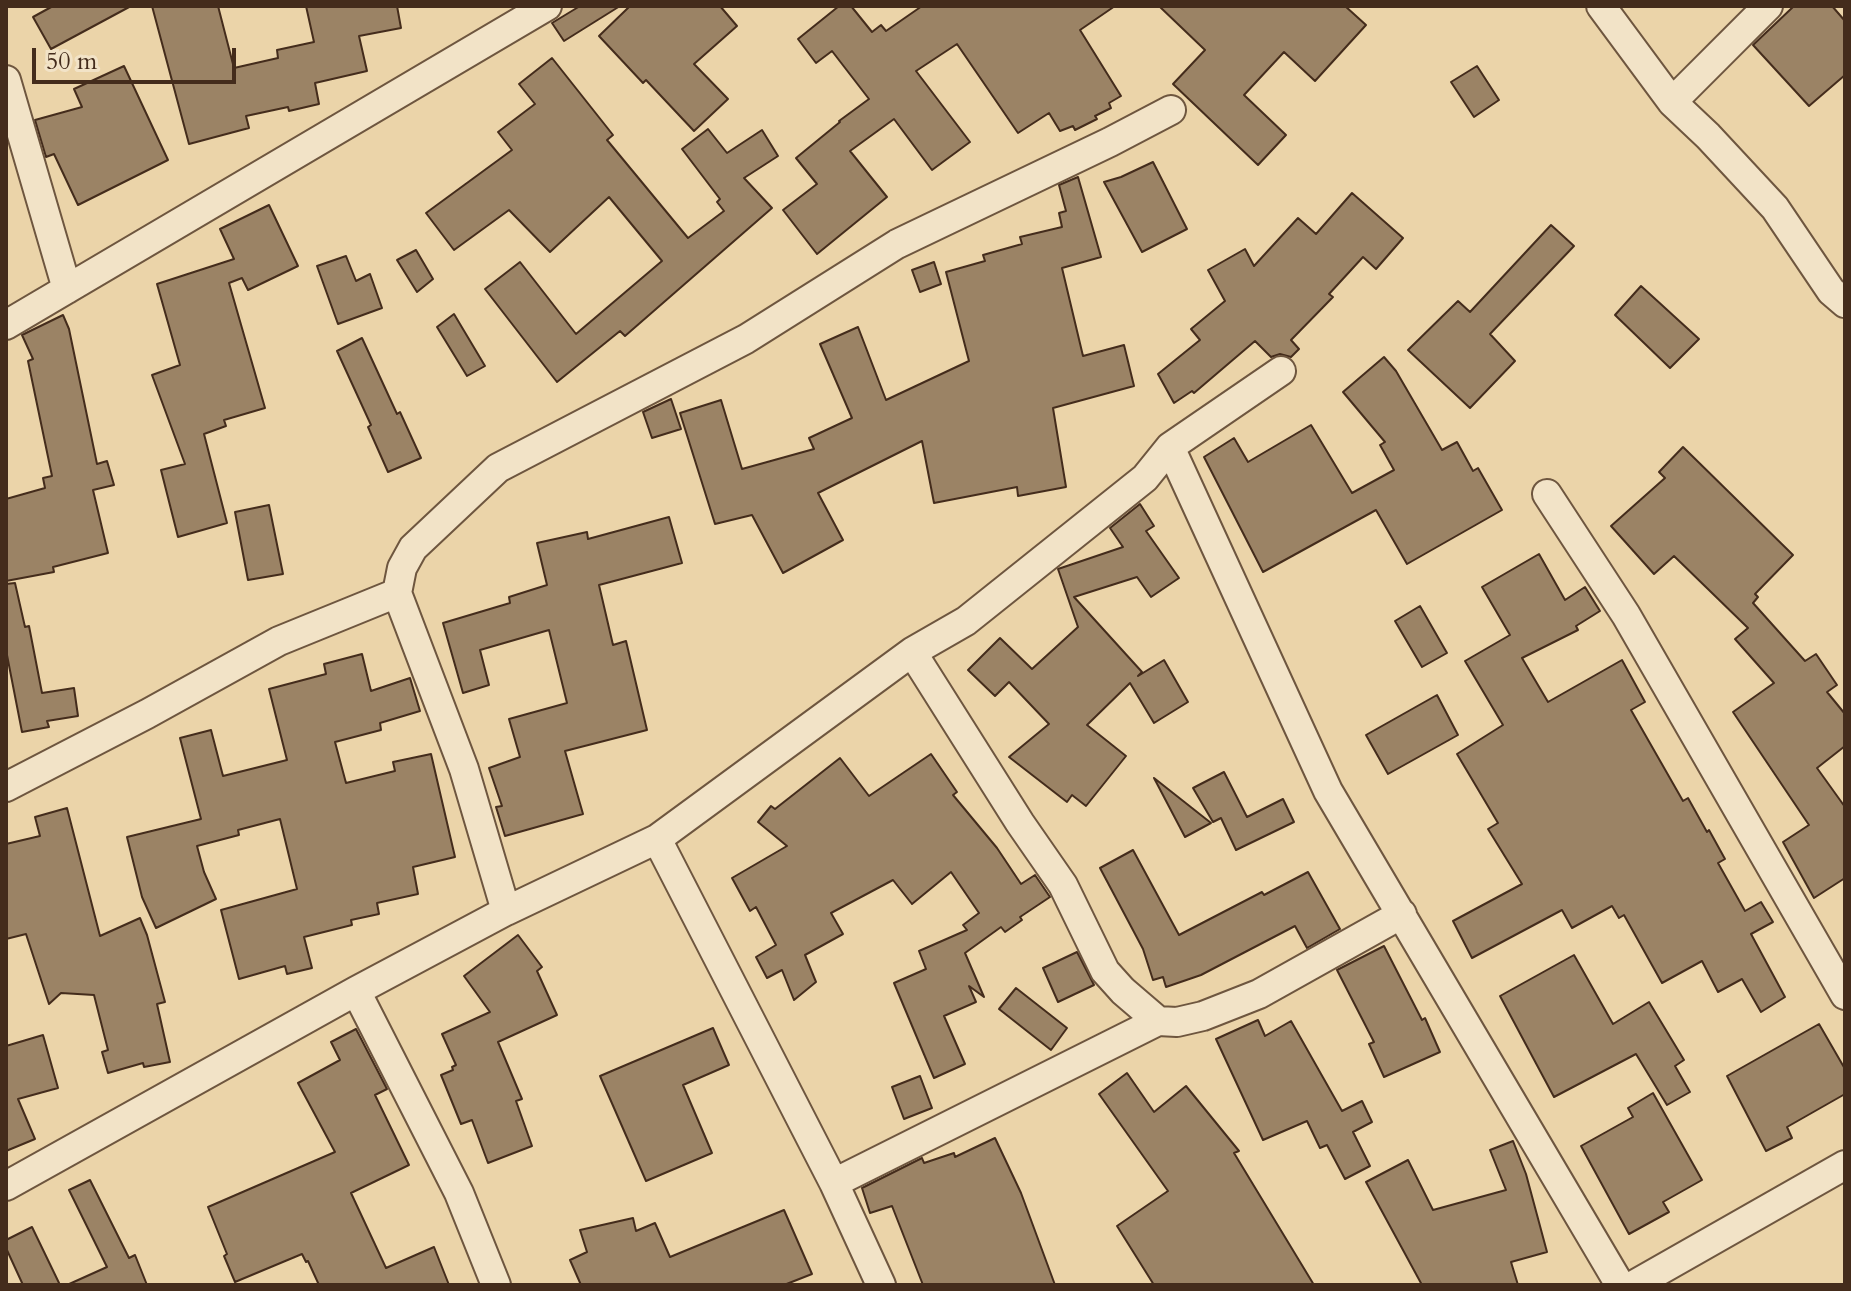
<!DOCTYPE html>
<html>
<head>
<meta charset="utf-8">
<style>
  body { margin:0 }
  #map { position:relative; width:1851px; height:1291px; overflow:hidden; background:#ebd4a9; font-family:Cardo,serif }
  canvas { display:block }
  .frame { position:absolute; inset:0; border:8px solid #442c1c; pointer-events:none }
  .scale { position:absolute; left:32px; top:48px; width:204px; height:36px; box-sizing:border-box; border:4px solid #442c1c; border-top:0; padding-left:10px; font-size:24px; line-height:28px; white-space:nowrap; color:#442c1c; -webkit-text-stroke:6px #f2e3c7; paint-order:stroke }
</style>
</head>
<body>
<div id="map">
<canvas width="1851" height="1291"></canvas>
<div class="frame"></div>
<div class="scale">50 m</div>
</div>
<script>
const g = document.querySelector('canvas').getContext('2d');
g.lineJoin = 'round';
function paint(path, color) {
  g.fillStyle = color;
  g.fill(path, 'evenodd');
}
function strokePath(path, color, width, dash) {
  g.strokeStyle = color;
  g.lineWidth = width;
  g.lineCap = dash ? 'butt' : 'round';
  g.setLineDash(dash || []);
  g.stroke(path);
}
const building = new Path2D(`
  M53 6H131L51 49 33 17Z
  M152 6H218L234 68 278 58 277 50 314 42 306 6H397L401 28 359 36 367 71 315 83 319 104 289 111 288 107 246 116 249 128 189 144Z
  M580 6H620L564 41 552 23Z
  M630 6H720L737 26 694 64 728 99 694 131 646 80 643 83 599 36Z
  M839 6H851L872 32 881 25 886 31 922 6H1115L1080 30 1121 96 1109 103 1111 108 1095 116 1097 119 1075 130 1073 126 1060 131 1049 113 1018 133 957 44 916 71 970 142 932 170 894 119 850 151 887 197 817 254 783 210 817 184 796 158 840 122 839 121 869 99 832 51 816 63 798 39Z
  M1159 6H1345L1366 25 1315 81 1284 52 1244 95 1286 135 1258 165 1173 84 1205 50Z
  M1794 6H1832L1845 21V75L1809 106 1753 45Z
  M552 58 613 135 607 140 688 238 724 211 717 202 720 199 682 149 708 129 727 153 762 130 778 156 744 178 772 208 625 336 620 331 557 382 485 289 520 262 576 334 662 261 609 197 550 252 509 210 454 250 426 213 512 150 498 132 535 104 519 84Z
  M124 66 168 160 78 205 54 154 46 157 35 120 82 107 74 89Z
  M1477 66 1499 100 1474 117 1451 82Z
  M1153 162 1187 229 1142 252 1104 182 1121 177Z
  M1078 177 1101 257 1062 268 1083 356 1124 345 1134 386 1053 408 1066 487 1018 496 1017 487 934 503 922 441 818 493 843 540 783 573 752 515 715 524 680 413 721 400 742 469 814 449 809 438 852 418 820 344 858 327 886 400 969 361 946 272 985 261 983 255 1022 244 1020 237 1062 227 1059 213 1066 211 1059 185Z
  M1352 193 1403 238 1376 269 1363 257 1329 294 1333 297 1291 340 1299 349 1291 357 1280 354 1271 357 1255 341 1194 393 1192 391 1174 403 1158 374 1200 340 1191 329 1225 301 1208 270 1245 249 1254 266 1298 218 1316 234Z
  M269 205 298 266 248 290 242 278 229 283 265 408 224 420 226 426 204 434 227 523 178 537 161 470 185 464 152 375 180 365 157 284 234 259 220 229Z
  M1551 225 1574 246 1490 334 1515 361 1470 408 1408 350 1458 301 1470 312Z
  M416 250 433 279 417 292 397 260Z
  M346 256 356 281 370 274 382 308 338 324 317 266Z
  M934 262 941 284 920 292 912 270Z
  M1641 286 1699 339 1670 368 1615 315Z
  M454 314 485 366 467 376 437 327Z
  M63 315 69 329 97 464 107 461 114 485 93 490 108 553 53 567 54 572 6 581V499L45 488 43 478 52 476 28 361 33 359 22 335Z
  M362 338 397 414 400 412 421 458 388 472 368 427 371 425 337 351Z
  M1384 357 1396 371 1442 450 1457 442 1473 471 1478 468 1502 510 1407 564 1376 510 1263 572 1204 457 1234 438 1248 462 1311 425 1352 493 1394 470 1380 445 1385 442 1343 392Z
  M671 399 681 429 652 438 643 412Z
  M1683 447 1793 555 1755 594 1758 597 1753 603 1805 661 1816 654 1837 685 1827 692 1845 714V746L1817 768 1845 807V878L1814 898 1783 842 1809 825 1733 712 1774 683 1735 639 1748 628 1674 556 1654 574 1611 526 1665 478 1659 472Z
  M1140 504 1154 526 1146 531 1179 578 1151 597 1137 577 1074 597 1142 672 1138 676 1164 660 1188 702 1154 723 1130 683 1087 725 1126 756 1086 806 1072 795 1067 802 1009 757 1049 724 1009 682 995 696 968 670 1000 638 1032 669 1078 627 1058 569 1123 547 1110 528Z
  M269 505 283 574 248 580 235 512Z
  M669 517 682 563 599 585 613 645 626 641 647 730 565 751 583 814 505 836 496 807 502 806 489 768 520 757 509 719 567 703 549 630 480 650 489 685 463 693 443 623 510 603 509 597 547 585 537 543 587 532 588 539Z
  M1539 554 1565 600 1585 587 1600 611 1576 626 1578 630 1522 658 1548 702 1622 660 1645 702 1631 710 1683 801 1688 798 1707 832 1709 830 1725 859 1718 863 1745 911 1761 902 1773 922 1751 934 1785 997 1761 1012 1742 979 1718 992 1702 961 1662 983 1624 915 1619 918 1612 906 1572 928 1562 910 1472 958 1453 921 1522 884 1488 829 1498 823 1457 754 1503 725 1465 661 1510 635 1482 587Z
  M15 583 25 627 29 626 42 693 74 688 78 716 47 721 49 727 22 732 6 650V584Z
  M1420 606 1447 653 1422 667 1395 621Z
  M362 654 371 691 410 678 420 711 380 723 381 730 335 742 346 783 395 771 393 762 431 754 455 857 413 867 418 894 377 903 379 914 351 920 352 925 304 937 312 968 287 974 285 966 239 979 221 910 297 889 280 819 238 830 239 835 197 846 204 872 216 899 156 928 142 897 127 837 201 819 180 738 211 730 223 776 287 760 269 689 326 674 324 664Z
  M1437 695 1458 735 1388 774 1366 735Z
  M931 754 957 792 953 795 997 848 1021 884 1035 875 1050 897 1020 917 1022 920 1005 932 1001 927 965 953 984 997 969 986 976 1002 944 1016 965 1064 934 1078 894 983 926 969 919 951 967 930 963 925 979 913 951 872 912 904 893 880 831 913 843 934 805 955 816 982 794 1000 782 970 767 978 756 957 776 945 756 907 750 911 732 878 787 846 758 822 771 806 775 809 840 758 869 796Z
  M1224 772 1247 817 1283 799 1294 822 1236 850 1221 818 1213 822 1193 788Z
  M1154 778 1211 823 1185 837Z
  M67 808 100 936 140 918 147 935 165 1002 157 1004 170 1062 144 1067 143 1063 108 1073 102 1052 108 1050 94 995 61 993 49 1004 26 934 6 939V844L40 836 35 817Z
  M1133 850 1179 935 1262 892 1264 895 1308 872 1340 929 1307 948 1295 926 1201 975 1166 987 1163 977 1153 980 1143 949 1100 868Z
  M518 935 542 967 537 971 557 1015 498 1042 522 1099 516 1101 532 1146 488 1163 472 1120 461 1124 441 1075 453 1070 452 1067 456 1065 442 1034 490 1012 464 976Z
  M1384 946 1422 1020 1425 1018 1440 1052 1384 1077 1369 1044 1374 1042 1337 970Z
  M1077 952 1094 985 1058 1002 1043 968Z
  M1574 955 1613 1024 1649 1002 1684 1060 1675 1066 1690 1092 1667 1105 1636 1054 1554 1097 1500 996Z
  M1016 988 1067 1028 1051 1050 999 1009Z
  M1258 1020 1265 1036 1291 1021 1342 1111 1362 1101 1372 1122 1353 1132 1370 1166 1345 1179 1327 1145 1320 1148 1307 1121 1263 1140 1216 1039Z
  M1819 1024 1845 1069V1094L1787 1127 1792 1138 1766 1151 1727 1076Z
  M713 1028 729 1065 683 1085 712 1153 646 1181 600 1076Z
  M356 1029 387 1089 375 1095 409 1165 351 1193 386 1268 434 1247 449 1285H319L308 1261 306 1262 302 1254 235 1282 224 1256 227 1254 208 1207 335 1152 298 1083 340 1060 331 1042Z
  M43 1035 58 1088 18 1099 35 1139 6 1151V1046Z
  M1127 1073 1154 1112 1186 1086 1239 1151 1234 1153 1314 1285H1154L1117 1226 1168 1191 1099 1094Z
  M920 1076 932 1108 904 1119 892 1087Z
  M1653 1093 1702 1180 1663 1202 1669 1212 1629 1234 1581 1146 1633 1117 1628 1108Z
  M995 1138 1021 1193 1055 1285H923L892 1206 870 1213 862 1188 922 1158 924 1163 954 1153 955 1157Z
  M1513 1141 1526 1174 1547 1252 1511 1262 1518 1285H1422L1366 1182 1408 1160 1433 1210 1506 1190 1490 1150Z
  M90 1180 129 1258 135 1255 147 1285H67L107 1267 69 1190Z
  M784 1210 812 1274 784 1285H581L570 1260 587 1252 580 1230 633 1218 636 1231 655 1223 670 1257Z
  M32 1227 60 1285H23L6 1248V1240Z`);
paint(building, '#9b8365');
strokePath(building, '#442c1c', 2);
const minor = new Path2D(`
  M1601 6 1672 102 1708 136 1775 208 1831 291 1845 303
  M6 80 67 289
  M1672 102 1768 6
  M6 325 547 6
  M1170 447 1328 791 1620 1285
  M1547 494 1626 615 1845 995
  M912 652 1020 823 1063 885 1105 971 1123 991 1158 1021 1177 1022 1203 1016 1259 994 1402 914
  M6 787 147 714 279 641 397 593
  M657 839 834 1183 881 1285
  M506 911 464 769 397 593 402 568 413 548 498 468 746 339 897 244 1110 142 1171 110
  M356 991 459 1193 496 1285
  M834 1183 1158 1021
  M6 1186 356 991 506 911 657 839 912 652 966 621 1145 478 1170 447 1281 371
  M1634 1285 1845 1165`);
strokePath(minor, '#6e563f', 32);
strokePath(minor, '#f2e3c7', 28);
</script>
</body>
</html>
